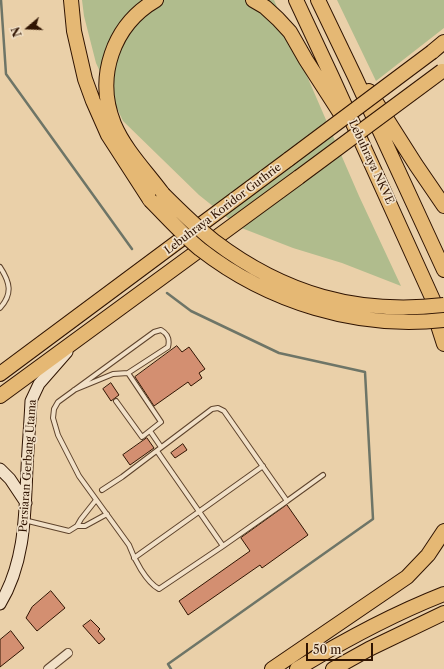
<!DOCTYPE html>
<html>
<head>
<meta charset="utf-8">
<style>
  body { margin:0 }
  #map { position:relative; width:444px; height:669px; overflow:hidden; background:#ead0a9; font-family:"Libre Caslon Text",serif }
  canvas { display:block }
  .north { position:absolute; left:8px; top:8px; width:40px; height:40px; -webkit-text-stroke:3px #f1e0c7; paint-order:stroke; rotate:251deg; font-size:11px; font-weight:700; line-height:16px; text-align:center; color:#301402 }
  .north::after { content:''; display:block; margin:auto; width:14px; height:18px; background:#301402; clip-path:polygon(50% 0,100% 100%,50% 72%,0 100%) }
  .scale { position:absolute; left:306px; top:643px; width:67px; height:18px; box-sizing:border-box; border:2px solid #301402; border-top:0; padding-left:5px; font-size:12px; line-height:14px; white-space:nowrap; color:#301402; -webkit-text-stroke:3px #f1e0c7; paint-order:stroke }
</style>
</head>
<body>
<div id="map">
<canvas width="444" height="669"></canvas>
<div class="north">N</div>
<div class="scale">50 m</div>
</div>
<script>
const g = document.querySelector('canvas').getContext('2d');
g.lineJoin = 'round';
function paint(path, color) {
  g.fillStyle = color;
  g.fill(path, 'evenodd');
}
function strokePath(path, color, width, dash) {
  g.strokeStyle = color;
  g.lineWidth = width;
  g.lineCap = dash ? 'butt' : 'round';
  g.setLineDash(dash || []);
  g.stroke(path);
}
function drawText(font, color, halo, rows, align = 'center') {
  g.font = font + ' "Libre Caslon Text",serif';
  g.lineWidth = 3.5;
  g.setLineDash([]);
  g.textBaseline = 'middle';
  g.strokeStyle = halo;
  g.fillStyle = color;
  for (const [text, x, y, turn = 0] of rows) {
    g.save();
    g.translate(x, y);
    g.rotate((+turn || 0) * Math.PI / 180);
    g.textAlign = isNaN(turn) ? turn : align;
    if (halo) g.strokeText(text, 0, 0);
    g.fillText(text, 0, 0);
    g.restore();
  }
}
paint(new Path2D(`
  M82 0H274L359 196 401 286 342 263 293 248 239 227 199 195 123 121 96 63 84 16Z
  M337 0H444V28L376 81Z`), '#b0bc8d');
strokePath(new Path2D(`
  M1 0 6 74 132 249
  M167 293 191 311 279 353 365 372 373 519 168 664 171 669`), '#6e7567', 2.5);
const building = new Path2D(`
  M177 346 182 352 189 347 205 369 199 373 202 378 191 386 188 382 154 406 135 377Z
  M111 383 119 395 111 401 103 389Z
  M147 438 154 448 130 465 123 455Z
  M183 444 187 450 175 458 171 453Z
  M287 505 308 535 262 568 260 565 188 615 179 601 250 551 241 538Z
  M51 591 65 608 37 631 26 618 32 607Z
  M91 620 100 629 98 631 105 639 99 644 83 626Z
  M11 631 24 648 0 667V640Z`);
paint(building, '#d38f71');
strokePath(building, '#301402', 1);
const lane = new Path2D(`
  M0 267C10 282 13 294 0 308
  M74 390 113 374 128 373 168 347C170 339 168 334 161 330L154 332 58 402 54 409 53 418 58 435 79 476 129 545C134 559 146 582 159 589L223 546 287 501 224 411 218 408 212 409 122 477 102 490
  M116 401 142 437 161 422 128 373
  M150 431 161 447
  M157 451 223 546
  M287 501 323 475
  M24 520 69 531 77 526H85L107 514
  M77 526 81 519 96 500
  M134 558 263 466`);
const street = new Path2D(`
  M48 669 68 653`);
const secondary = new Path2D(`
  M0 469 10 479 26 503
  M0 604C25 563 25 515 27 468 28 446 30 423 31 401L39 384 67 352`);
const highway = new Path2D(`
  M71 0 74 31 85 79 93 101 108 135 150 200
  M156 0C113 25 95 77 114 124 125 150 146 171 163 194
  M253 0 265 7 278 19 290 32 306 60 342 116
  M296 0 332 77 444 324
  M318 0 355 77 444 270
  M432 52 444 42
  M369 91 416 165 444 206
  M435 316 444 344
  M0 374 289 159
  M0 396 299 177
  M272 669 407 577 428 555 444 531
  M297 669C343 641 393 614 444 594
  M333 669 369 649 444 613`);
strokePath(lane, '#5e432c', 6);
strokePath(street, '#5e432c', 10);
strokePath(secondary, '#301402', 13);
strokePath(highway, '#301402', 16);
strokePath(lane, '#f1e0c7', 4);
strokePath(street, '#f1e0c7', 8);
strokePath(secondary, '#f1e0c7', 11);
strokePath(highway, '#e5b874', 14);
const highwayBridge = new Path2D(`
  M289 159 432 52
  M299 177 442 71
  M163 194C179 210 196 227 214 241 284 294 357 315 444 305
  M150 200C166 216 183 235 200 249 268 302 358 330 444 320`);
strokePath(highwayBridge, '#301402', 16, []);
strokePath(highwayBridge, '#e5b874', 14);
drawText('11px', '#301402', '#f1e0c7', [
  ["Lebuhraya NKVE",371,162,65],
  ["Lebuhraya Koridor Guthrie",223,209,-37],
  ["Persiaran Gerbang Utama",28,466,-86]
]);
</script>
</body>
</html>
